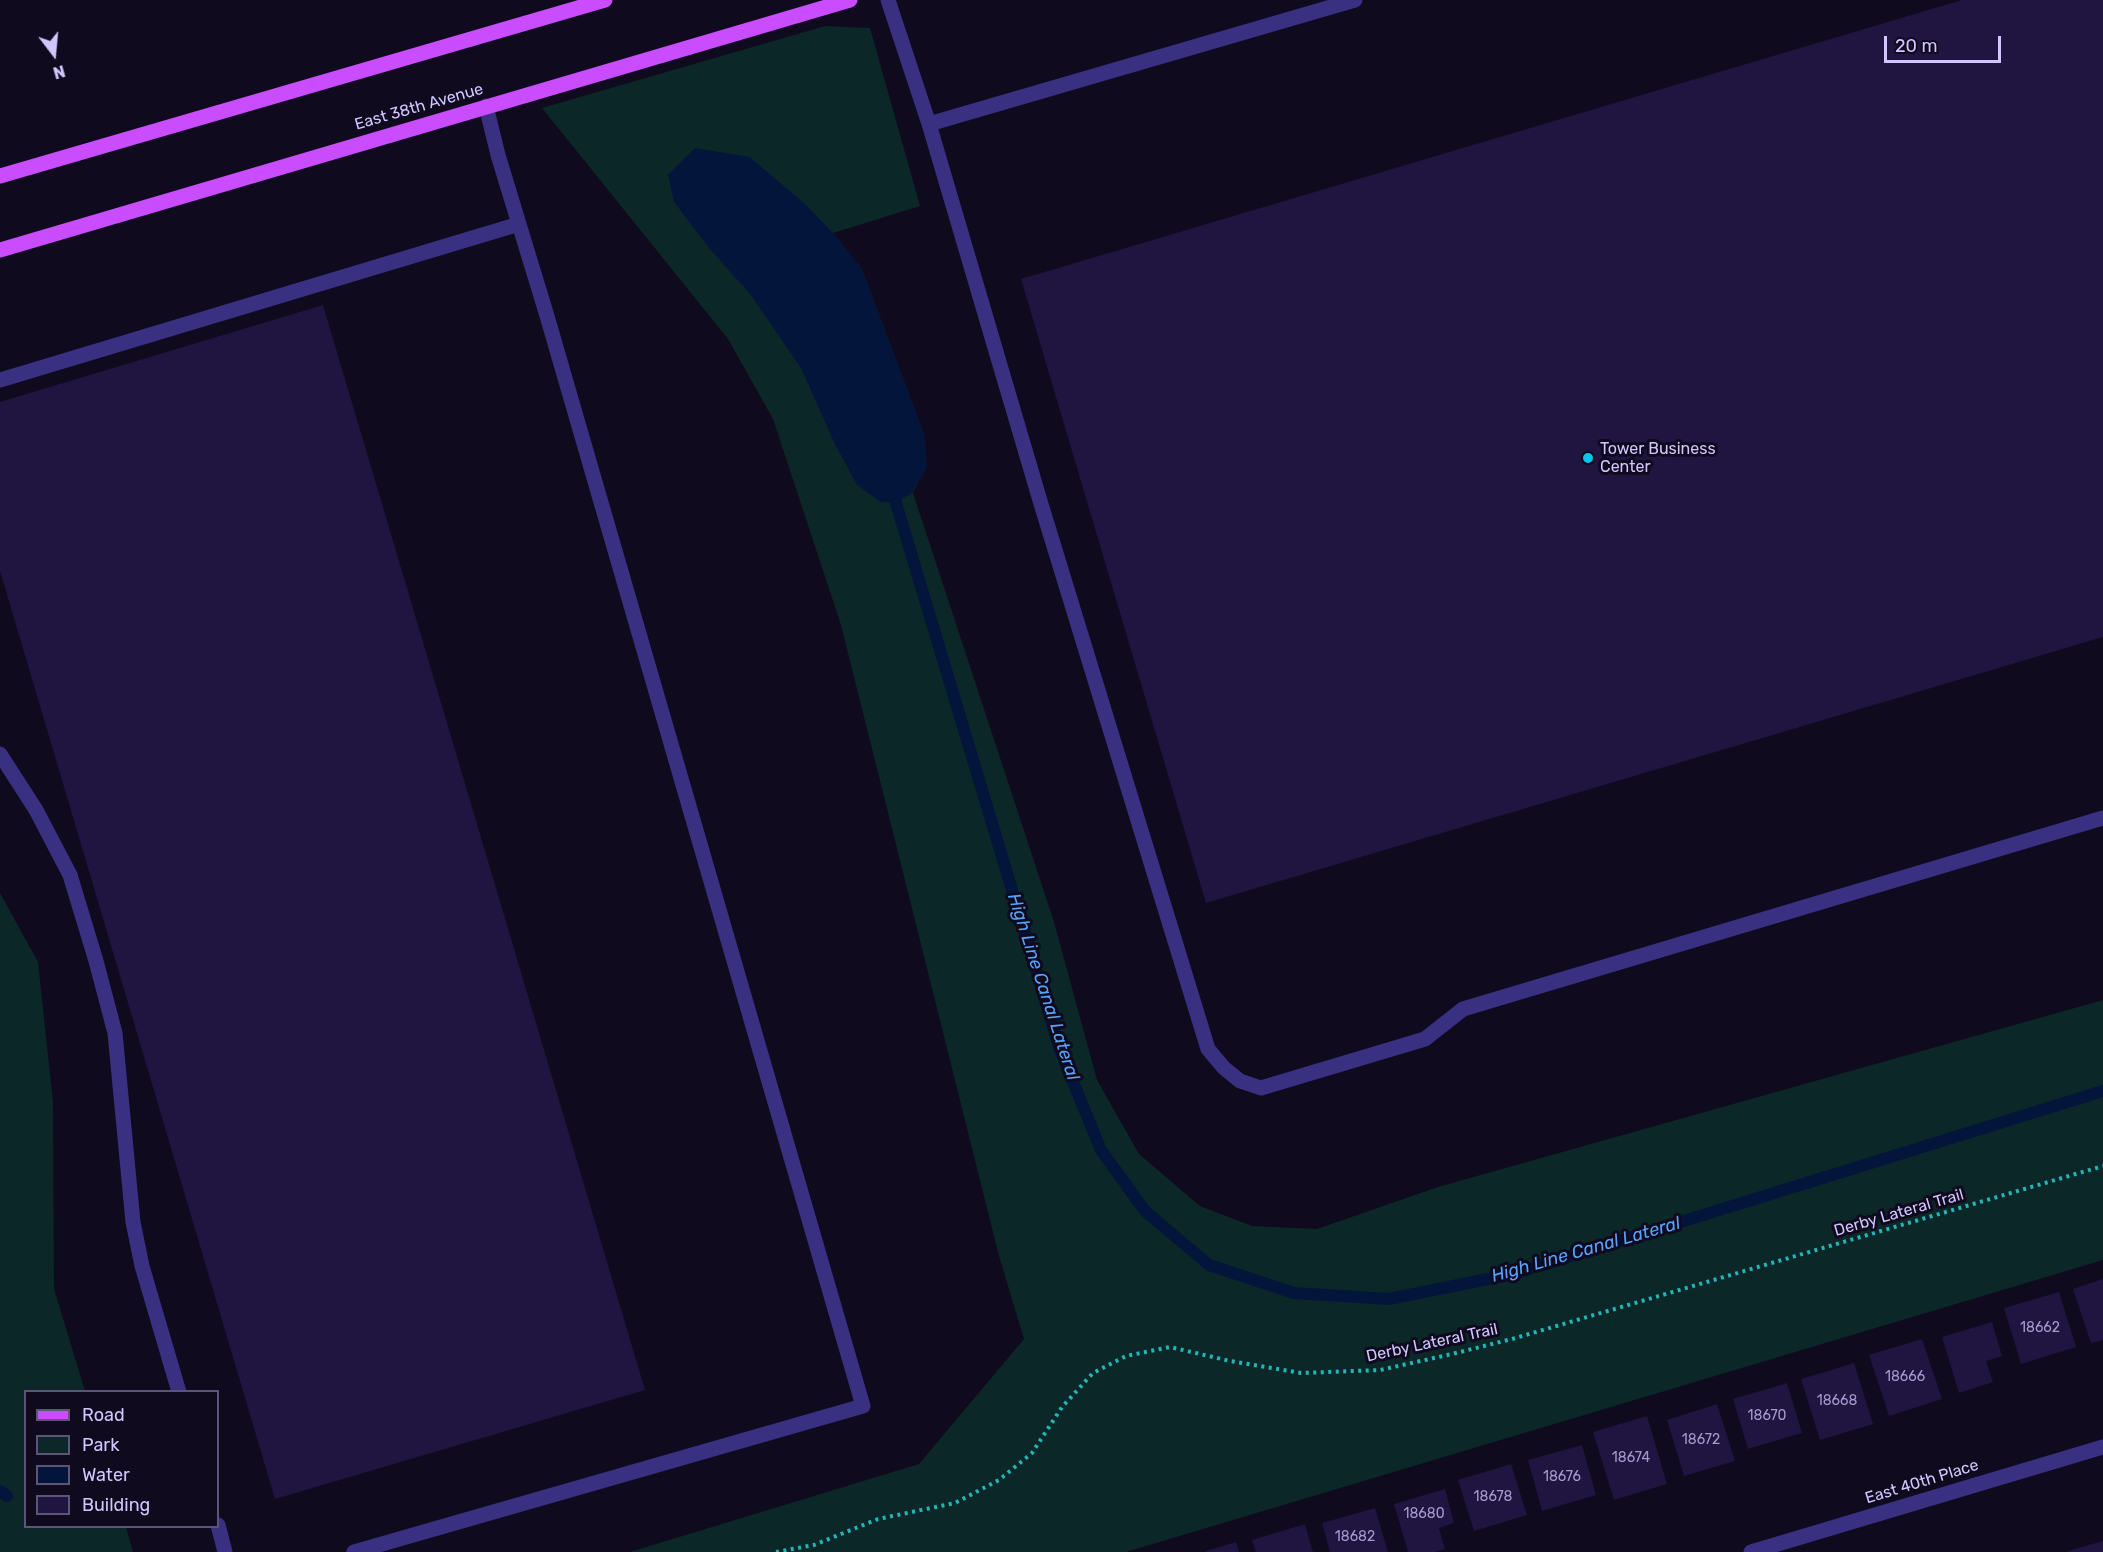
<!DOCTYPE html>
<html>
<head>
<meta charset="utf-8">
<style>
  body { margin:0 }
  #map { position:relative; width:2103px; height:1552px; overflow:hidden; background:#0f0a1e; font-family:Rubik,sans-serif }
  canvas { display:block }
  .legend { position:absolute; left:24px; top:1390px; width:195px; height:138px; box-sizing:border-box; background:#0f0a1e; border:2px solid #5d5578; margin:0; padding:8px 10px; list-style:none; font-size:18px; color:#d1c6ff }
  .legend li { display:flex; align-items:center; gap:12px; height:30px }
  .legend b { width:30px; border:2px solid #5d5578 }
  .north { position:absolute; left:24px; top:24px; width:60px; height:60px; -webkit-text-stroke:4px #0f0a1e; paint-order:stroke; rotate:164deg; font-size:16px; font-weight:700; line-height:24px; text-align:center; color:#d1c6ff }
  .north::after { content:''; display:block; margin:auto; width:21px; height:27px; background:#d1c6ff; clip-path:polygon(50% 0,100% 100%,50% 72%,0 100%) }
  .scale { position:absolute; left:1884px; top:36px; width:117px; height:27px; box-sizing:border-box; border:3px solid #d1c6ff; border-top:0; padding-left:8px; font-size:18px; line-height:21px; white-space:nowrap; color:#d1c6ff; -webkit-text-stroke:4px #0f0a1e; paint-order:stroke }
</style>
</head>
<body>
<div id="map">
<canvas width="2103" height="1552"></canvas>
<ul class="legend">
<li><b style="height:8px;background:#c94dff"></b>Road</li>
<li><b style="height:16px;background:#0c2728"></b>Park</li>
<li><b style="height:16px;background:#04153c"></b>Water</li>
<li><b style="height:16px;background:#201440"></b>Building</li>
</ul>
<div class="north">N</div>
<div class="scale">20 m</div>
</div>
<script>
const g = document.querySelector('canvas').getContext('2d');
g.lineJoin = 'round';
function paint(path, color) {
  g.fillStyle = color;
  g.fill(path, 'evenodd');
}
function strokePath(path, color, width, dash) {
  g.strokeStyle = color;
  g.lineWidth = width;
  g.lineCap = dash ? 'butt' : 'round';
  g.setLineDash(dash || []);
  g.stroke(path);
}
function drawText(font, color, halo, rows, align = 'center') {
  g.font = font + ' Rubik,sans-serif';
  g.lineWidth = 6;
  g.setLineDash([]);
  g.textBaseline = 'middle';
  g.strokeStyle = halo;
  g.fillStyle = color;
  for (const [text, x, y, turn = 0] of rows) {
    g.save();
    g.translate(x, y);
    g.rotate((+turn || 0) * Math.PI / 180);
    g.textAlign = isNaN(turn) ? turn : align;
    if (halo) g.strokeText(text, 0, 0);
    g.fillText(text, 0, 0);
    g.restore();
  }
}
paint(new Path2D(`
  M825 26 870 28 920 206 833 233 862 269 924 434 927 466 913 493 1054 922 1097 1080 1139 1154 1200 1206 1252 1226 1317 1229 1438 1187 2103 1000V1260L1126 1552H630L919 1464 1024 1339 999 1256 841 625 773 419 728 339 542 108Z
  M0 893 38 962 53 1102 54 1289 85 1391 26 1392V1526L126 1527 133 1552H0Z`), '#0c2728');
paint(new Path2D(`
  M695 148 750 157 806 205 833 233 862 269 924 434 927 466 913 492 896 503 881 502 857 485 834 442 801 368 750 294 709 248 674 202 668 175Z`), '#04153c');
strokePath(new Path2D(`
  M896 503 1060 1050 1101 1150 1145 1211 1209 1265 1294 1293 1389 1299 1513 1274 2103 1091
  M0 1491 7 1496`), '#04153c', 12);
paint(new Path2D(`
  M1962 0H2103V637L1206 903 1021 279Z
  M323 305 645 1390 275 1499 0 571V402Z
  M2103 1279V1340L2091 1343 2073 1289Z
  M2059 1292 2076 1347 2021 1364 2004 1308Z
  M1992 1322 2002 1356 1986 1361 1993 1382 1959 1393 1942 1337Z
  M1922 1339 1942 1399 1889 1416 1869 1355Z
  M1854 1363 1873 1424 1820 1440 1801 1379Z
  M1787 1383 1802 1433 1748 1449 1733 1399Z
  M1717 1404 1735 1461 1684 1476 1667 1420Z
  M1647 1416 1667 1484 1614 1500 1593 1432Z
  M1582 1445 1596 1495 1542 1511 1528 1460Z
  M1511 1464 1527 1515 1474 1531 1458 1480Z
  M1445 1489 1454 1523 1439 1528 1445 1549 1435 1552H1408L1394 1504Z
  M1375 1508 1388 1552H1330L1322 1523Z
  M1305 1524 1313 1552H1256L1252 1540Z
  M2103 1541V1552H2068V1551Z
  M1236 1542 1239 1552H1206V1551Z`), '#201440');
strokePath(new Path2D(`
  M776 1552 814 1545 878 1519 955 1503 999 1480 1032 1453 1062 1407 1093 1373 1126 1356 1170 1347 1230 1361 1301 1373 1380 1370 1452 1354 1512 1339 2103 1166`), '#22b6b8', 4, [3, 4.5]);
strokePath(new Path2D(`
  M888 0 929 124
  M1355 0 929 124 1041 504 1208 1049 1224 1068 1240 1081 1261 1088 1425 1039 1463 1009 2103 818
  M0 380 519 224
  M0 754 36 810 70 875 96 961 115 1033 133 1222 142 1266 179 1392
  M218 1525 225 1552
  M354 1552 863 1406 547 316 498 155 486 106
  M1751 1552 2103 1447`), '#393081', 15);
strokePath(new Path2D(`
  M0 176 605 0
  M0 250 850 0`), '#c94dff', 15);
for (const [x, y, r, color] of [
  [1588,458,6,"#00c8f1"]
]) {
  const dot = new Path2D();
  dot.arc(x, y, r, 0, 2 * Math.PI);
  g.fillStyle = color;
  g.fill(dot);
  strokePath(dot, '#0f0a1e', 2);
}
drawText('14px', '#a59acf', null, [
  ["18662",2040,1328],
  ["18666",1905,1377],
  ["18668",1837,1401],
  ["18670",1767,1416],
  ["18672",1701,1440],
  ["18674",1631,1458],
  ["18676",1562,1477],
  ["18678",1493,1497],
  ["18680",1424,1514],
  ["18682",1355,1537]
]);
drawText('16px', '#d1c6ff', '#0f0a1e', [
  ["East 38th Avenue",419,107,-16],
  ["Derby Lateral Trail",1899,1213,-16],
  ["Derby Lateral Trail",1432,1343,-12],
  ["East 40th Place",1922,1482,-17]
]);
drawText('16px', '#d1c6ff', '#0f0a1e', [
  ["Tower Business",1600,449],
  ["Center",1600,467]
], 'left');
drawText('italic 18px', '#54a4ff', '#0f0a1e', [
  ["High Line Canal Lateral",1043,987,72],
  ["High Line Canal Lateral",1586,1250,-16]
]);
</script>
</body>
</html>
